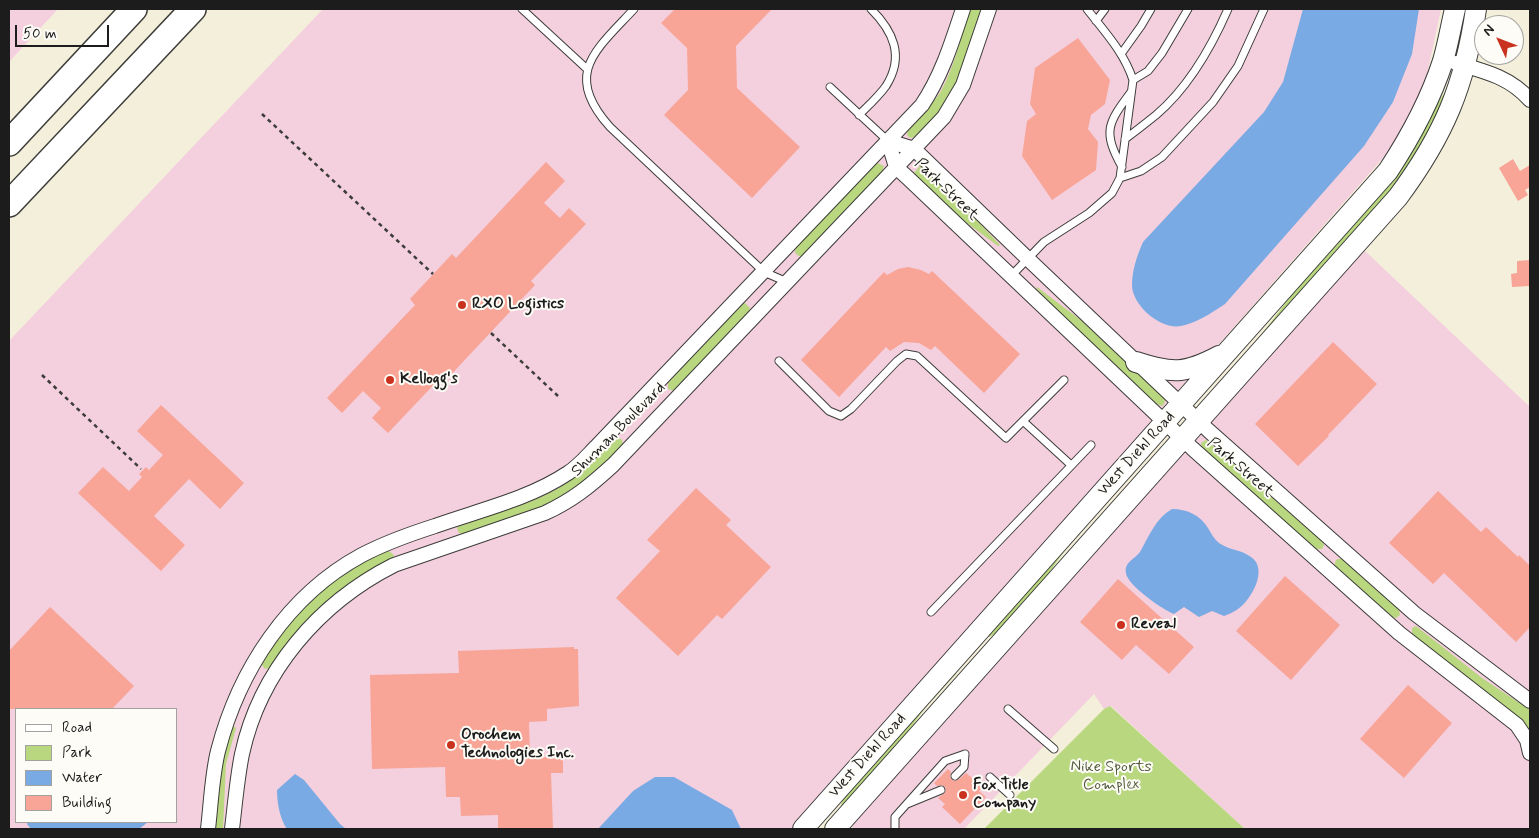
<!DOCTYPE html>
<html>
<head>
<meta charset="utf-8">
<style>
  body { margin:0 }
  #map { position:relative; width:1539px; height:838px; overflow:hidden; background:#f4efdb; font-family:Mynerve,sans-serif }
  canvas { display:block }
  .frame { position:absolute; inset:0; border:10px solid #1c1c1c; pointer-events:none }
  .legend { position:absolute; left:15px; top:708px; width:162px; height:115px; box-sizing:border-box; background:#fdfcf7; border:1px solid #a3a29f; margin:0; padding:6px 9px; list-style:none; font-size:15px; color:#1c1c1c }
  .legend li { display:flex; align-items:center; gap:10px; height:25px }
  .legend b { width:25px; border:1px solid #a3a29f }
  .north { position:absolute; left:1474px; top:15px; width:50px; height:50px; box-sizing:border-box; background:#fdfcf7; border:1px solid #a3a29f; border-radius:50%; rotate:313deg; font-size:14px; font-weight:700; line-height:20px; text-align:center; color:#1c1c1c }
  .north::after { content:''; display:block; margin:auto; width:18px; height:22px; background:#c8321e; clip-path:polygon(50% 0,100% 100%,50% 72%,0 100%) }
  .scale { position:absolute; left:15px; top:25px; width:94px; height:22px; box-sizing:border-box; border:2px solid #1c1c1c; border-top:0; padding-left:6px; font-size:15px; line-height:18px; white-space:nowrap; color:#1c1c1c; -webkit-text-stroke:4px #fdfcf7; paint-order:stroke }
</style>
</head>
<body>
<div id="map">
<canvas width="1539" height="838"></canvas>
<div class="frame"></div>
<ul class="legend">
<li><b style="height:6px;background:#fff"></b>Road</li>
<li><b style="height:14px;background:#b8d77e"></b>Park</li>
<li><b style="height:14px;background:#79aae4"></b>Water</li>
<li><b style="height:14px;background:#f8a597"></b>Building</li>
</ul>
<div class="north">N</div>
<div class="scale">50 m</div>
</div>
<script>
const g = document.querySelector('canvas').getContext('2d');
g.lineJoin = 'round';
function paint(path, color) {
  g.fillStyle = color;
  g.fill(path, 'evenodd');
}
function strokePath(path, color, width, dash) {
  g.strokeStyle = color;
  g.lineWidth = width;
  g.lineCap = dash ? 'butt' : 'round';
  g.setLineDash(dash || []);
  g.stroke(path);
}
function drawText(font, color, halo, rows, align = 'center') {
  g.font = font + ' Mynerve,sans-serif';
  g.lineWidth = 4;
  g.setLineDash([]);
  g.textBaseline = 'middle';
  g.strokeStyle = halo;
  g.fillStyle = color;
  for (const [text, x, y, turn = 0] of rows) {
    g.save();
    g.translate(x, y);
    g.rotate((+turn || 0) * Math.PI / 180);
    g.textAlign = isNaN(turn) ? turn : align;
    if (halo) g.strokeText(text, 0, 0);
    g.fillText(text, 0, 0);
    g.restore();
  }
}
paint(new Path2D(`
  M9 9H58L9 62Z
  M323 9H1441L1425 84 1391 149 1182 386 1130 451 793 829H9V341ZM16 709H176V822H16Z
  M1364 250 1530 407V829H1245L1111 706 1104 709 1094 694 964 829H855L851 826Z`), '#f4cfde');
paint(new Path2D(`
  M970 9H981C971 39 964 72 947 100 939 114 926 126 914 137L910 138 907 135 908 130C919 117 932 105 941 91 955 66 961 35 970 9Z
  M1450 84 1443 108 1397 186 1202 402 1261 335 1434 109Z
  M878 163 884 166 882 172 803 256H799L795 253 796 247 875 164Z
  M920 166 972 215 1000 245 998 246 956 215 913 174Z
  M1037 287 1082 321 1163 397 1165 401 1163 406 1156 404 1058 312 1036 288Z
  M745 303 750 308 749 311 674 391 668 389V383L742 304Z
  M1162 436 1164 438C1132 475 1097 511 1066 549 1047 574 1017 626 989 637L987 634Z
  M619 438 622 440 623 444C610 457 598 472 584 483 549 509 504 520 463 534L459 533 457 528 459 525C497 512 545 502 576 476 590 465 602 451 615 439Z
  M1206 440 1323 542 1324 545 1322 549H1316L1202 448 1201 443Z
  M389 551 394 555 393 558C363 575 335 592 311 616 295 632 283 650 270 668L265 669 262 665V661C285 628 310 597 344 574 356 566 371 559 384 552Z
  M1337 559H1342L1399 610 1400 615 1396 618 1392 617 1335 566V562Z
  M1416 626 1482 678 1530 710V733C1516 713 1499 701 1479 687 1456 670 1434 652 1412 634V628Z
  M953 671 956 674 925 708 893 753 844 807 841 805 843 798Z
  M1110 706 1245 829H984L1104 709Z
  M233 726 236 728 226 764 223 829H215C218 806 222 744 233 726Z`), '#b8d77e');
paint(new Path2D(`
  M1303 9H1419L1412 54 1393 102 1364 146 1225 304C1211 313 1197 323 1181 326 1161 330 1133 306 1132 286 1132 270 1137 256 1143 242L1264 112 1283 82Z
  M1172 509C1187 509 1200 515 1208 528 1211 533 1214 539 1219 543 1229 550 1242 550 1251 557 1269 569 1251 600 1238 609 1234 612 1229 614 1224 616L1212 611 1199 617 1184 607 1174 614C1163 610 1127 585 1126 573 1124 562 1135 559 1140 552 1149 536 1156 518 1172 509Z
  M295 774 304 780 340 824 346 829H287C280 819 277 803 277 790Z
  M655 777H674L732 810 741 829H598L633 791Z
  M28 822H148L139 829H31L27 824Z`), '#79aae4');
paint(new Path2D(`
  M675 9H772L736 46 737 88 800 147 752 198 664 115 688 90 687 48 661 23Z
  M1078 38 1110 80 1105 104 1091 115 1088 129 1098 142 1096 170 1052 200 1022 156 1027 121 1036 114 1030 104 1035 68Z
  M1513 159 1520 171 1530 165V187L1525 190 1528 195 1518 201 1499 168Z
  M546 162 565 181 544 203 560 218 569 208 586 224 531 281 535 285 446 380 442 376 388 433 372 418 381 408 363 391 342 413 327 398 415 305 410 299 452 254 456 258Z
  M1530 260V286L1512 287 1511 274 1517 273V261Z
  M908 267 921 270 929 274 932 271 1020 354 984 393 935 346 931 350 919 343 904 342 890 351 886 347 839 397 801 360 884 272 887 275 898 269Z
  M1333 342 1377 384 1328 435 1329 436 1298 466 1255 424Z
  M161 405 244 483 220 509 189 479 154 516 185 545 161 571 78 493 103 467 129 491 142 477 139 474 146 467 149 470 163 455 137 431Z
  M696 488 731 520 726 525 771 567 722 619 717 615 678 656 616 598 660 551 647 540Z
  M1438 491 1481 532 1486 527 1518 557 1519 555 1530 566V627L1516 642 1444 573 1433 584 1389 543Z
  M1285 576 1340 625 1291 680 1236 631Z
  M1118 579 1194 647 1169 674 1136 645 1122 660 1080 622Z
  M50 607 134 686 112 709H9V651Z
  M574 647V649H578L579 706 547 709V721L529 722 530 755 533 757H550V759L563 758V773H551L553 828 498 829V815L461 816 460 797H446L445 767 372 769 370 675 459 673 458 651Z
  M1408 685 1452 723 1404 778 1360 739Z
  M948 769 951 772 950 777 953 781 958 780 966 773 972 778 982 788 979 791 986 797 960 824 942 807 945 804 938 798 945 793 946 788 942 785 937 786 934 783Z`), '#f8a597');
const lane = new Path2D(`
  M522 9 587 69
  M634 9C596 50 562 74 610 127L764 272 787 282
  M1096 21 1105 9
  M1121 54 1141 26 1151 9
  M1133 80 1148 71 1162 53 1188 9
  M830 87 888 141
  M859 115C868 106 879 96 886 86 905 56 893 31 871 9
  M1125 139C1136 131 1146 123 1156 115 1189 87 1211 48 1228 9
  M1122 167C1102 131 1108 123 1131 92
  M1120 178 1141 171 1162 157 1213 102 1238 66 1264 9
  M1011 276 1044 242 1089 213 1112 193 1120 178 1133 80C1124 52 1104 31 1087 9
  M779 361 829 411 841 416 851 409 897 361 906 354 917 356 1006 438 1064 380
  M1023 421 1071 465
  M931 612 1091 445
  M1008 709 1054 749
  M955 776 964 767 965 754
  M990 777 1010 795
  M907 804 941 790
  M895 829V817L945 761 965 754`);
const street = new Path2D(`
  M1456 63C1484 71 1510 77 1530 100
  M888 141 896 167 908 178 1193 449 1399 633 1517 725 1527 740 1530 753
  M888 141 914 149 1027 258 1209 431 1414 613 1530 701
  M208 829C211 804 212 775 218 751 239 670 288 595 362 555 385 543 410 534 435 526 480 510 529 499 568 473 579 466 587 456 596 447L922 105C942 75 952 42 963 9
  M232 829C235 804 237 779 242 754 260 671 319 603 394 565L545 513C573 500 590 486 613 465L944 117 963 85 989 9`);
const secondary = new Path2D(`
  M1136 362C1172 374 1185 374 1219 356
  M803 829 1388 171C1411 136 1430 101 1443 61 1448 44 1451 26 1455 9
  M835 829 1398 197C1444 135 1465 85 1476 9`);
const highway = new Path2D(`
  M9 143 134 9
  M9 204 193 9`);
strokePath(lane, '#3c3c39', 9);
strokePath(street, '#3c3c39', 16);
strokePath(secondary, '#3c3c39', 22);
strokePath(highway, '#3c3c39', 28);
strokePath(new Path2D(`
  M262 114 433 274
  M491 333 558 396
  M42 375 141 469`), '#3c3c39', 2.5, [4, 4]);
strokePath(lane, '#fff', 7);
strokePath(street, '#fff', 14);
strokePath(secondary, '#fff', 20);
strokePath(highway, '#fff', 25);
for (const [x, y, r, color] of [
  [462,305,5,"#c8321e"],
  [390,380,5,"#c8321e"],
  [1121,625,5,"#c8321e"],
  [451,745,5,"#c8321e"],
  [963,795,5,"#c8321e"]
]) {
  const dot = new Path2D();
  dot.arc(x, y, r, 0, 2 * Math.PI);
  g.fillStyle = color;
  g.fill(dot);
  strokePath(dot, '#fdfcf7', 2);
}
drawText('16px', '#1c1c1c', '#fdfcf7', [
  ["Park Street",946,190,44],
  ["Shuman Boulevard",619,430,-45],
  ["West Diehl Road",1137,454,-48],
  ["Park Street",1240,468,41],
  ["West Diehl Road",868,756,-48]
]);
drawText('bold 16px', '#1c1c1c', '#fdfcf7', [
  ["RXO Logistics",472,305],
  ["Kellogg's",400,380],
  ["Reveal",1131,625],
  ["Orochem",461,736],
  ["Technologies Inc.",461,754],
  ["Fox Title",973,786],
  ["Company",973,804]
], 'left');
drawText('16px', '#535d3e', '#fdfcf7', [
  ["Nike Sports",1111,768],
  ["Complex",1111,786]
]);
</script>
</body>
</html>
